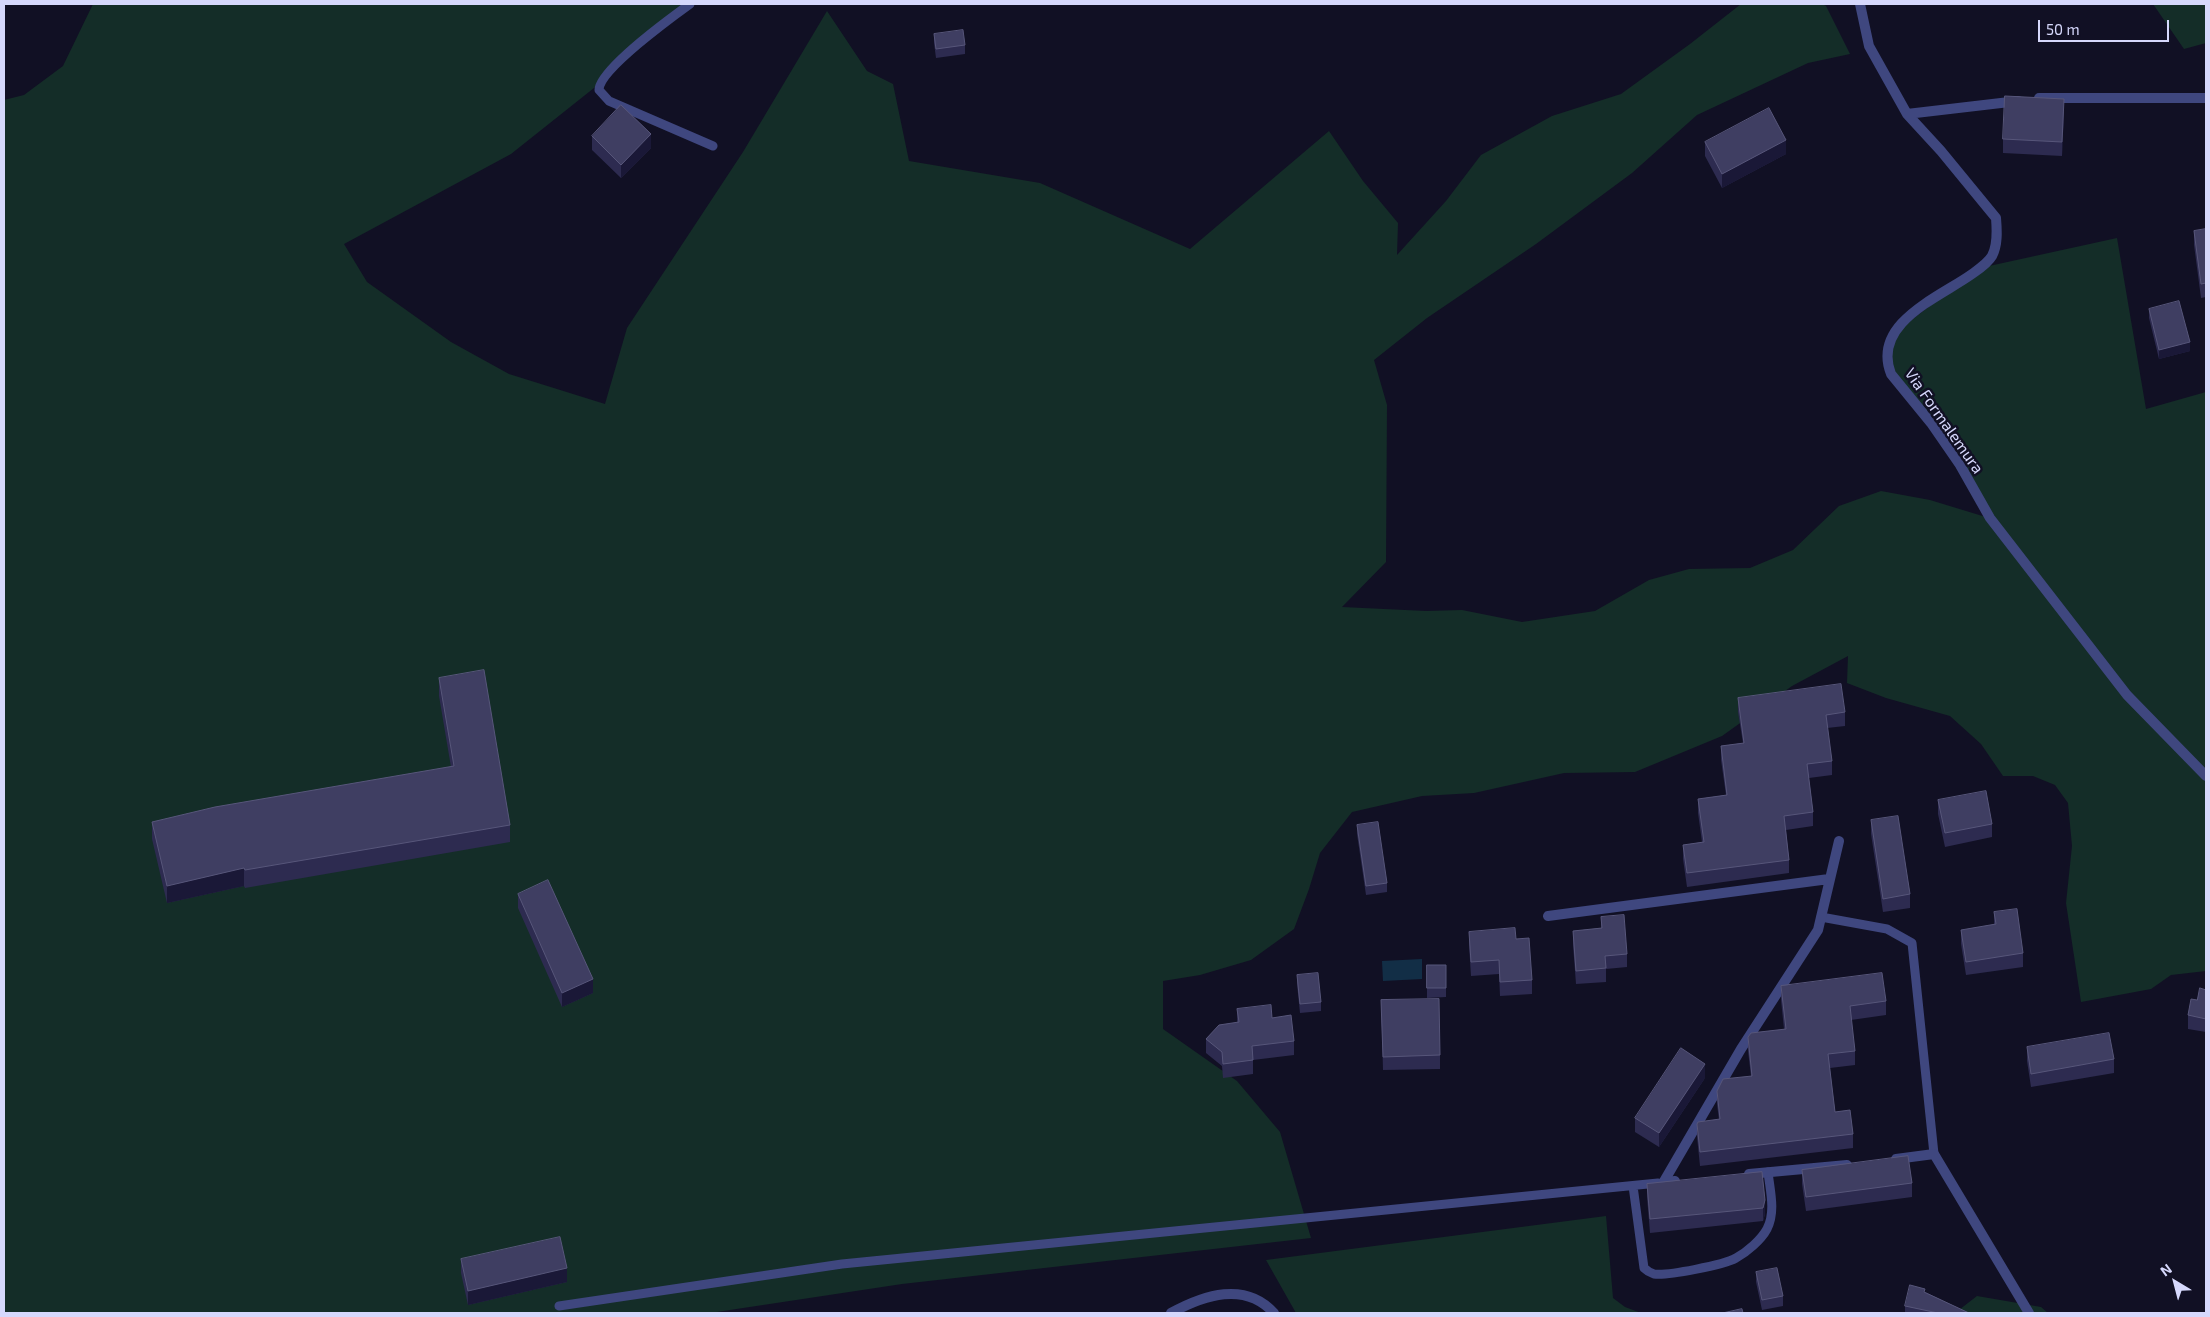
<!DOCTYPE html>
<html>
<head>
<meta charset="utf-8">
<style>
  body { margin:0 }
  #map { position:relative; width:2210px; height:1317px; overflow:hidden; background:#111024; font-family:"Exo 2",sans-serif }
  canvas { display:block }
  .frame { position:absolute; inset:0; border:5px solid #d6d8fc; pointer-events:none }
  .north { position:absolute; left:2150px; top:1257px; width:50px; height:50px; -webkit-text-stroke:4px #111024; paint-order:stroke; rotate:323deg; font-size:14px; font-weight:700; line-height:20px; text-align:center; color:#d6d8fc }
  .north::after { content:''; display:block; margin:auto; width:18px; height:22px; background:#d6d8fc; clip-path:polygon(50% 0,100% 100%,50% 72%,0 100%) }
  .scale { position:absolute; left:2038px; top:20px; width:131px; height:22px; box-sizing:border-box; border:2px solid #d6d8fc; border-top:0; padding-left:6px; font-size:15px; line-height:18px; white-space:nowrap; color:#d6d8fc; -webkit-text-stroke:4px #111024; paint-order:stroke }
</style>
</head>
<body>
<div id="map">
<canvas width="2210" height="1317"></canvas>
<div class="frame"></div>
<div class="north">N</div>
<div class="scale">50 m</div>
</div>
<script>
const g = document.querySelector('canvas').getContext('2d');
g.lineJoin = 'round';
function paint(path, color) {
  g.fillStyle = color;
  g.fill(path, 'evenodd');
}
function strokePath(path, color, width, dash) {
  g.strokeStyle = color;
  g.lineWidth = width;
  g.lineCap = dash ? 'butt' : 'round';
  g.setLineDash(dash || []);
  g.stroke(path);
}
function drawText(font, color, halo, rows, align = 'center') {
  g.font = font + ' "Exo 2",sans-serif';
  g.lineWidth = 5;
  g.setLineDash([]);
  g.textBaseline = 'middle';
  g.strokeStyle = halo;
  g.fillStyle = color;
  for (const [text, x, y, turn = 0] of rows) {
    g.save();
    g.translate(x, y);
    g.rotate((+turn || 0) * Math.PI / 180);
    g.textAlign = isNaN(turn) ? turn : align;
    if (halo) g.strokeText(text, 0, 0);
    g.fillText(text, 0, 0);
    g.restore();
  }
}
paint(new Path2D(`
  M93 4H690L599 84 511 154 344 244 367 282 451 342 509 374 605 404 627 328 743 152 827 11 867 71 893 84 909 161 1040 183 1190 249 1329 131 1363 181 1398 223 1397 255 1446 201 1481 155 1552 116 1621 94 1690 44 1741 4H1822L1826 6 1850 54 1808 63 1697 115 1632 173 1536 244 1427 318 1374 360 1387 405 1386 562 1342 607 1426 611 1462 610 1522 622 1595 611 1649 580 1689 569 1750 568 1793 550 1839 506 1881 491 1930 500 1989 518 1960 465 1891 374 1893 334 1980 268 2117 238 2146 409 2206 392V971L2171 975 2151 989 2081 1002 2066 903 2072 846 2068 803 2055 785 2033 776H2003L1981 744 1950 716 1886 698 1847 683 1848 656 1792 686 1722 736 1635 772 1564 773 1474 793 1422 796 1352 812 1320 853 1309 889 1294 929 1251 960 1200 975 1163 981V1029L1237 1081 1280 1132 1311 1238 902 1284 710 1313H4V100L24 95 63 66Z
  M2153 4H2206V43L2184 49Z
  M1606 1216 1613 1298 1625 1307 1641 1313H1296L1266 1260Z
  M1977 1296 2041 1307 2048 1313H1955Z`), '#142d28');
paint(new Path2D(`
  M1422 959V979L1383 981 1382 961Z`), '#122e46');
strokePath(new Path2D(`
  M690 4C672 17 599 70 599 90L609 101 713 146
  M1821 917 1887 929 1912 943 1934 1154
  M1633 1186 1644 1268C1646 1270 1651 1273 1654 1274 1667 1276 1724 1265 1736 1258 1747 1252 1761 1240 1767 1229 1776 1212 1770 1190 1768 1172
  M559 1306 842 1264 1658 1183`), '#3f477f', 9);
strokePath(new Path2D(`
  M1860 4 1869 46 1907 114 1941 151 1996 218C1997 230 1998 245 1992 256 1988 263 1979 269 1972 274 1940 297 1871 323 1891 374L1931 423 1960 465 1990 518 2127 695 2206 776
  M2039 98H2206
  M1907 114 2018 101
  M1548 916 1829 879
  M1896 1159 1934 1154 2029 1313
  M1749 1174 1847 1165
  M1675 1181 1663 1183 1741 1049 1818 930 1839 841
  M1171 1313C1204 1295 1245 1281 1274 1313`), '#3f477f', 10);
paint(new Path2D(`
  M934 34 965 45V54L936 58 934 43Z
  M2064 112 2062 156 2003 153V139Z
  M592 136 651 148 621 178 592 150Z
  M1705 142 1786 154 1722 188 1705 156Z
  M2206 229V297L2201 298 2194 245V231Z
  M2149 309 2190 351 2159 359 2149 318Z
  M439 678 510 825V842L245 888 244 886 167 903 152 839V822L451 767 439 696Z
  M1738 698 1845 712V726L1827 728 1832 761V775L1809 778 1813 812V826L1786 830 1789 860V873L1687 887 1683 859V845L1702 842 1698 813V799L1726 795 1721 760V746L1743 743 1738 712Z
  M1938 800 1992 824V837L1945 847 1938 814Z
  M1871 820 1910 894V908L1883 912 1871 834Z
  M1357 825 1387 883V892L1366 895 1357 834Z
  M518 894 593 993 562 1007 518 908Z
  M1994 912 2023 953V967L1966 975 1961 944V930L1994 925Z
  M1601 917 1627 954V967L1606 969V982L1576 984 1573 945V931L1601 928Z
  M1469 932 1516 939 1532 980V994L1500 996 1499 974 1471 976 1469 945Z
  M1427 965H1446V997L1427 998Z
  M1297 975 1321 1002V1011L1300 1013 1297 984Z
  M1781 986 1886 1001V1015L1851 1020 1855 1051V1065L1830 1068 1835 1112 1853 1134V1148L1700 1166 1697 1137V1124L1719 1120 1717 1104V1091L1751 1076 1748 1051V1037L1784 1029 1781 1000Z
  M2206 990V1032L2188 1029V1015L2197 1000Z
  M1381 1000 1440 1055V1069L1383 1070Z
  M1237 1009 1272 1018 1294 1041V1055L1253 1060V1074L1223 1078 1222 1066 1206 1053V1039L1237 1023Z
  M2027 1047 2114 1059V1073L2031 1087 2027 1061Z
  M1705 1078 1659 1147 1635 1132V1118Z
  M1802 1170 1912 1183V1197L1806 1211 1802 1184Z
  M1647 1184 1765 1200V1214L1763 1221 1650 1233 1647 1197Z
  M461 1259 567 1282 468 1305 461 1273Z
  M1756 1272 1783 1296V1306L1762 1310 1756 1282Z
  M1925 1292 1969 1313H1905V1306Z`), '#2d2b50');
paint(new Path2D(`
  M2064 99V112L2062 156V142Z
  M651 134V148L621 178V165Z
  M1786 140V154L1722 188V174Z
  M2190 342V351L2159 359V350Z
  M244 868V886L167 903V886Z
  M593 979V993L562 1007V993Z
  M1705 1064V1078L1659 1147V1133Z
  M1765 1200V1214L1763 1221V1208Z
  M567 1268V1282L468 1305V1291Z`), '#1a1837');
const building = new Path2D(`
  M963 30 965 45 936 49 934 34Z
  M2005 96 2064 99 2062 142 2003 139Z
  M621 105 651 134 621 165 592 136Z
  M1769 108 1786 140 1722 174 1705 142Z
  M2206 229V283L2201 284 2194 231Z
  M2179 301 2190 342 2159 350 2149 309Z
  M484 670 510 825 245 870 244 868 167 886 152 822 215 807 454 766 439 678Z
  M1841 684 1845 712 1826 715 1832 761 1807 764 1813 812 1784 816 1789 860 1687 873 1683 845 1704 842 1698 799 1727 795 1721 746 1744 743 1738 698Z
  M1986 791 1992 824 1945 833 1938 800Z
  M1898 816 1910 894 1883 899 1871 820Z
  M1378 822 1387 883 1366 886 1357 825Z
  M548 880 593 979 562 993 518 894Z
  M2017 909 2023 953 1966 962 1961 930 1996 924 1994 912Z
  M1624 915 1627 954 1605 956 1606 968 1576 971 1573 931 1602 928 1601 917Z
  M1515 928 1516 939 1529 938 1532 980 1500 982 1499 960 1471 962 1469 932Z
  M1427 965H1446V988H1427Z
  M1318 973 1321 1002 1300 1004 1297 975Z
  M1882 973 1886 1001 1850 1006 1855 1051 1828 1054 1835 1112 1850 1110 1853 1134 1700 1152 1697 1124 1698 1122 1720 1119 1717 1091 1723 1079 1752 1076 1748 1037 1751 1033 1786 1029 1781 986Z
  M2200 988 2206 990V1019L2188 1015 2191 999 2197 1000Z
  M1439 999 1440 1055 1383 1057 1381 1000Z
  M1271 1005 1272 1018 1291 1015 1294 1041 1252 1046 1253 1060 1223 1064 1222 1052 1206 1039 1219 1025 1239 1022 1237 1009Z
  M2109 1033 2114 1059 2031 1074 2027 1047Z
  M1681 1048 1705 1064 1659 1133 1635 1118Z
  M1908 1156 1912 1183 1806 1197 1802 1170Z
  M1762 1172 1765 1200 1763 1208 1650 1219 1647 1184Z
  M560 1237 567 1268 468 1291 461 1259Z
  M1777 1268 1783 1296 1762 1300 1756 1272Z
  M1910 1285 1925 1289 1924 1292 1969 1313H1938L1905 1306Z
  M1742 1309 1743 1313H1723Z`);
paint(building, '#3f3e62');
strokePath(building, '#57567a', 1);
drawText('16px', '#d6d8fc', '#111024', [
  ["Via Formalemura",1944,421,55]
]);
</script>
</body>
</html>
